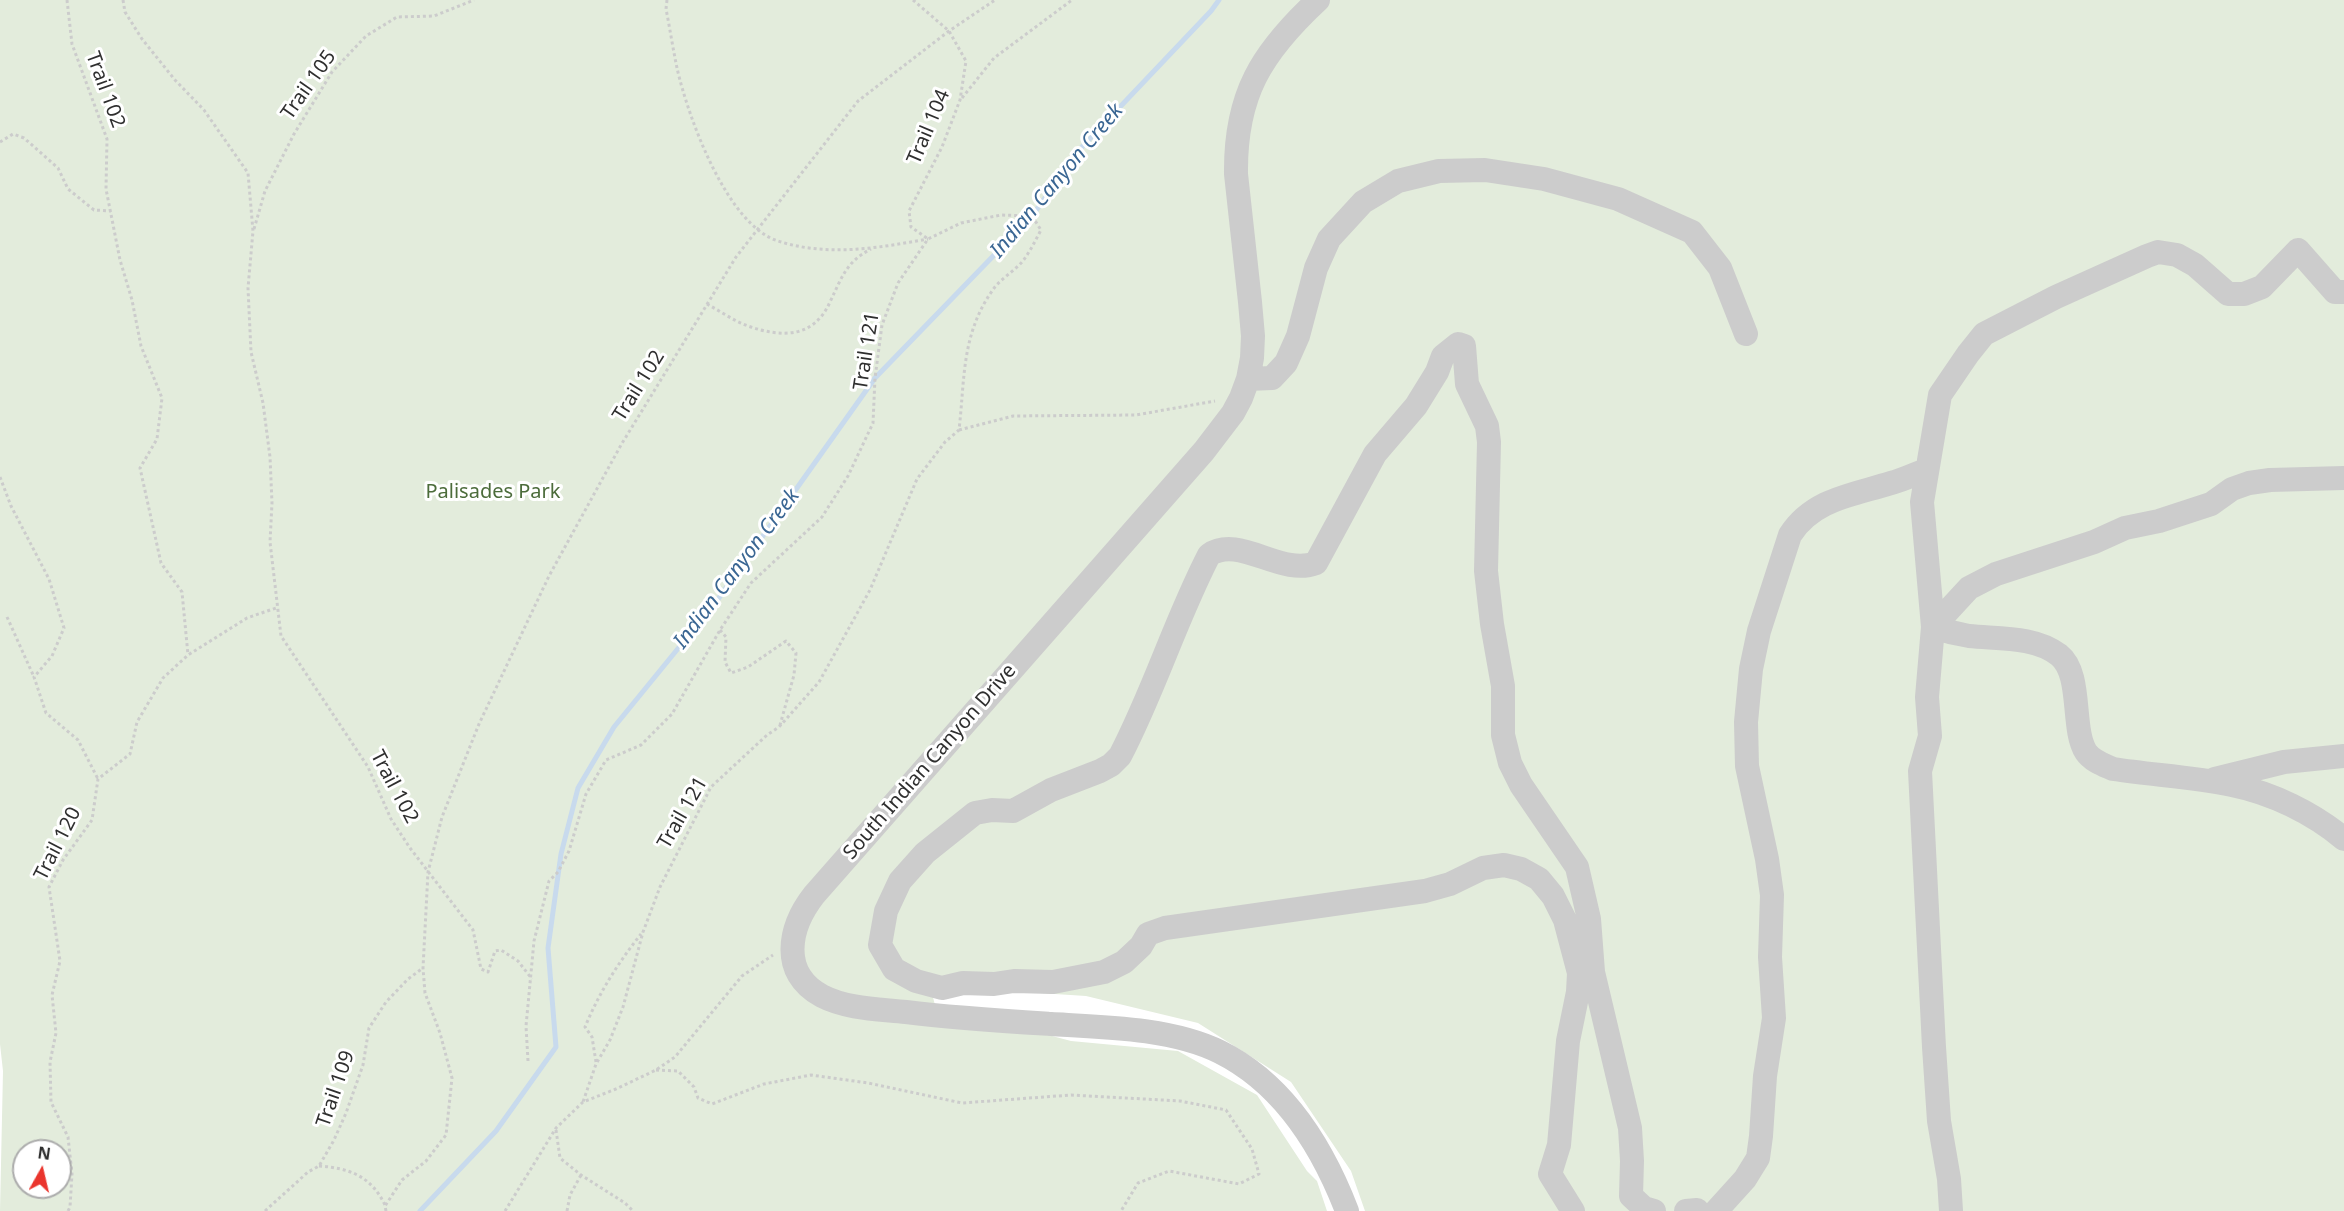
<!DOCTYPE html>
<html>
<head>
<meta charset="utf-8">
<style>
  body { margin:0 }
  #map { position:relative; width:2344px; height:1211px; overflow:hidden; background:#fff; font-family:"Noto Sans",sans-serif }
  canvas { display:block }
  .north { position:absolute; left:12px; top:1139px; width:60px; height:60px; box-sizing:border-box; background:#fff; border:2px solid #acacac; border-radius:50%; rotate:8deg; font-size:16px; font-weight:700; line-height:24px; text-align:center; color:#2f2f2f }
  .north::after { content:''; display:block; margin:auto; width:21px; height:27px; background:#ea352d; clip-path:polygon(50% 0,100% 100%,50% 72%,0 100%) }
</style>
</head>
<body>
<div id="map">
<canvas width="2344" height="1211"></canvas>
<div class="north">N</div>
</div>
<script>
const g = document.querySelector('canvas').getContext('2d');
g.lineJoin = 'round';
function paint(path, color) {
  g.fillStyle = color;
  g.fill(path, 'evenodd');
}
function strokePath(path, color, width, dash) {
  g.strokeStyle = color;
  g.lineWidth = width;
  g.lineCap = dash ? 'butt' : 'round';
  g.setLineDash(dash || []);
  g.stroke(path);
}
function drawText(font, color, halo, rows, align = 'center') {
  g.font = font + ' "Noto Sans",sans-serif';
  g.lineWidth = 6;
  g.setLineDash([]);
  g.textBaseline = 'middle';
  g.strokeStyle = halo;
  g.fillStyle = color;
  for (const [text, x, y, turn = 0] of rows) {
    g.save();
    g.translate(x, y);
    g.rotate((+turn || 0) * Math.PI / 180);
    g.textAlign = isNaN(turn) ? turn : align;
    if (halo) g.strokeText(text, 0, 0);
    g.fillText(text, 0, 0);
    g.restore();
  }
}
paint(new Path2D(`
  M0 0H2344V1211H1365L1351 1171 1291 1082 1198 1023 1086 996 930 986 935 1005 1071 1041 1178 1051 1257 1095 1307 1171 1317 1181 1327 1211H0L3 1071 0 1044ZM24 1151H60V1187H24Z`), '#e3ecdc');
strokePath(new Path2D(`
  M420 1211 496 1131 556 1047 548 948 561 854 578 788 614 727 716 602 875 378 1032 216 1081 148 1211 11 1219 0`), '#c8daed', 5);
strokePath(new Path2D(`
  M67 0 72 44 107 139 106 189 120 260 132 300 141 346 162 398 157 439 140 468 161 563 182 592 188 655
  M123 0 125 12 142 39 175 80 204 110 248 173 253 231 248 288 251 352 263 403 270 457 272 503 270 542 281 636 368 767 391 819 410 848 473 930 481 969 488 972 495 951 501 950 518 961 532 979
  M667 0 666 9C670 29 673 49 677 68 688 117 727 225 778 241 827 257 878 248 928 239
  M913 0 949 31 966 61 960 100 942 147 909 211 911 227 928 239
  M962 98 994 58 1072 0
  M0 142 13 134 24 138 58 168 68 189 94 210 111 211
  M254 229 265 191 294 134 332 72 366 36 397 17 434 16 474 0
  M707 304C720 311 734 321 748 326 782 338 814 338 830 302 842 277 846 262 871 249
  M959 430 1013 416 1136 415 1215 401
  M0 477 11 506 49 579 64 628 52 656 34 677 46 713 78 740 98 779
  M7 617 34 677
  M720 630 726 637 725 662 731 673 748 667 786 641 796 653 794 675 780 725
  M528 1061 526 1026 534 941 549 881 558 872 569 851 586 794 606 760 641 745 672 714 720 630 751 583 822 517 848 476 873 423 875 378 882 325 898 283 928 239 961 223 1001 215 1032 216 1041 230C1035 241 1030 252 1022 262 1013 272 999 280 992 291 961 336 965 379 959 430L945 442 917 479 870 590 819 682 779 727 767 735 711 787 660 887 643 932 623 1007 610 1040 596 1064 583 1102
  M596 1062 592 1037 585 1027C599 993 618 963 641 934
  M656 1070 678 1071 694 1087 698 1098 712 1104 764 1084 811 1075 868 1083 962 1103 1071 1095 1180 1101 1226 1110 1252 1149 1259 1174 1239 1184 1169 1171 1138 1183 1121 1211
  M556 1130 560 1158 581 1175 625 1203 633 1211
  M319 1166C349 1168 371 1176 385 1205
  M68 1211 70 1207 72 1174 68 1137 51 1102 50 1062 56 1033 52 995 60 961 49 887 63 860 92 820 98 779 130 754 137 722 163 678 188 655 247 618 276 608
  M265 1211 308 1172 319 1166 334 1140 346 1113 363 1065 369 1028 386 1002 408 979 423 968
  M386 1211 385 1206 402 1180 426 1161 446 1135 452 1078 440 1033 425 993 423 968 428 872 442 817 479 724 549 576 621 445 736 257 858 101 949 31 995 0
  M505 1211 556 1128 583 1102 616 1089 656 1070 675 1057 742 976 773 955
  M567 1211 570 1195 581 1175`), '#ccc', 3, [3, 3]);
strokePath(new Path2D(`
  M1318 0C1261 53 1235 95 1236 174L1250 302 1253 336 1252 358 1248 379 1241 398 1233 413 1204 451 814 895C789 927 779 973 822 996 847 1009 879 1009 906 1012 954 1018 1003 1021 1051 1024 1104 1027 1172 1028 1220 1052 1284 1084 1322 1146 1347 1211
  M2344 292H2335L2298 250 2262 287 2244 294H2228L2195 265 2177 255 2158 252 2147 256 2056 297 1984 334 1968 354 1940 395 1922 502 1933 627C1945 631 1957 634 1969 636 1998 639 2035 636 2059 655 2083 674 2071 729 2086 752 2092 761 2104 765 2113 769 2153 775 2193 777 2232 785 2272 793 2313 813 2344 839
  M1453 348 1443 356 1437 372 1416 406 1375 454 1316 563C1281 577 1239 534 1209 555 1175 621 1154 691 1120 756L1111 765 1100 771 1051 790 1013 811 992 810 975 813 925 853 900 881 886 911 880 945 894 969 916 981 942 988 963 983 994 984 1014 981 1053 982 1104 972 1124 962 1141 946 1148 934 1165 928 1425 891 1450 884 1483 868 1504 865 1521 869 1539 879 1553 896 1565 920 1579 973 1578 992 1568 1041 1559 1145 1550 1174 1573 1211
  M1456 350 1453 348 1458 344 1464 346 1467 384 1487 426 1489 442 1486 571 1492 624 1503 686V735L1510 763 1521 785 1577 867 1589 919 1593 972 1630 1128 1632 1161 1631 1196 1644 1208 1654 1211
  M1248 379 1272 378 1286 363 1298 336 1316 268 1329 239 1363 202 1398 181 1439 171 1485 170 1544 179 1618 199 1692 232 1720 268 1746 334
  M2215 779 2284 762 2344 756
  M1686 1211 1697 1210
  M1716 1211 1745 1179 1758 1158 1761 1136 1765 1076 1774 1018 1770 957 1772 895 1767 859 1747 766 1746 722 1751 669 1759 631 1790 535C1813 499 1853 495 1891 483 1903 480 1915 474 1926 470
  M1951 1211 1949 1179 1939 1121 1934 1047 1920 771 1930 736 1927 697 1933 627 1969 588 1996 574 2094 542 2125 528 2159 521 2211 504 2232 489 2249 483 2270 480 2344 478`), '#ccc', 24);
drawText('20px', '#2f2f2f', '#fff', [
  ["Trail 105",309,85,-55],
  ["Trail 102",105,90,70],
  ["Trail 104",929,127,-67],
  ["Trail 121",867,351,-81],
  ["Trail 102",639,386,-58],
  ["South Indian Canyon Drive",930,762,-49],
  ["Trail 102",394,787,62],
  ["Trail 121",683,813,-60],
  ["Trail 120",58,844,-63],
  ["Trail 109",336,1089,-71]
]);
drawText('20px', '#4c6c3b', '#fff', [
  ["Palisades Park",493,492]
]);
drawText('italic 21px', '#3a6693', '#fff', [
  ["Indian Canyon Creek",1057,181,-50],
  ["Indian Canyon Creek",737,569,-53]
]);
</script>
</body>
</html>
